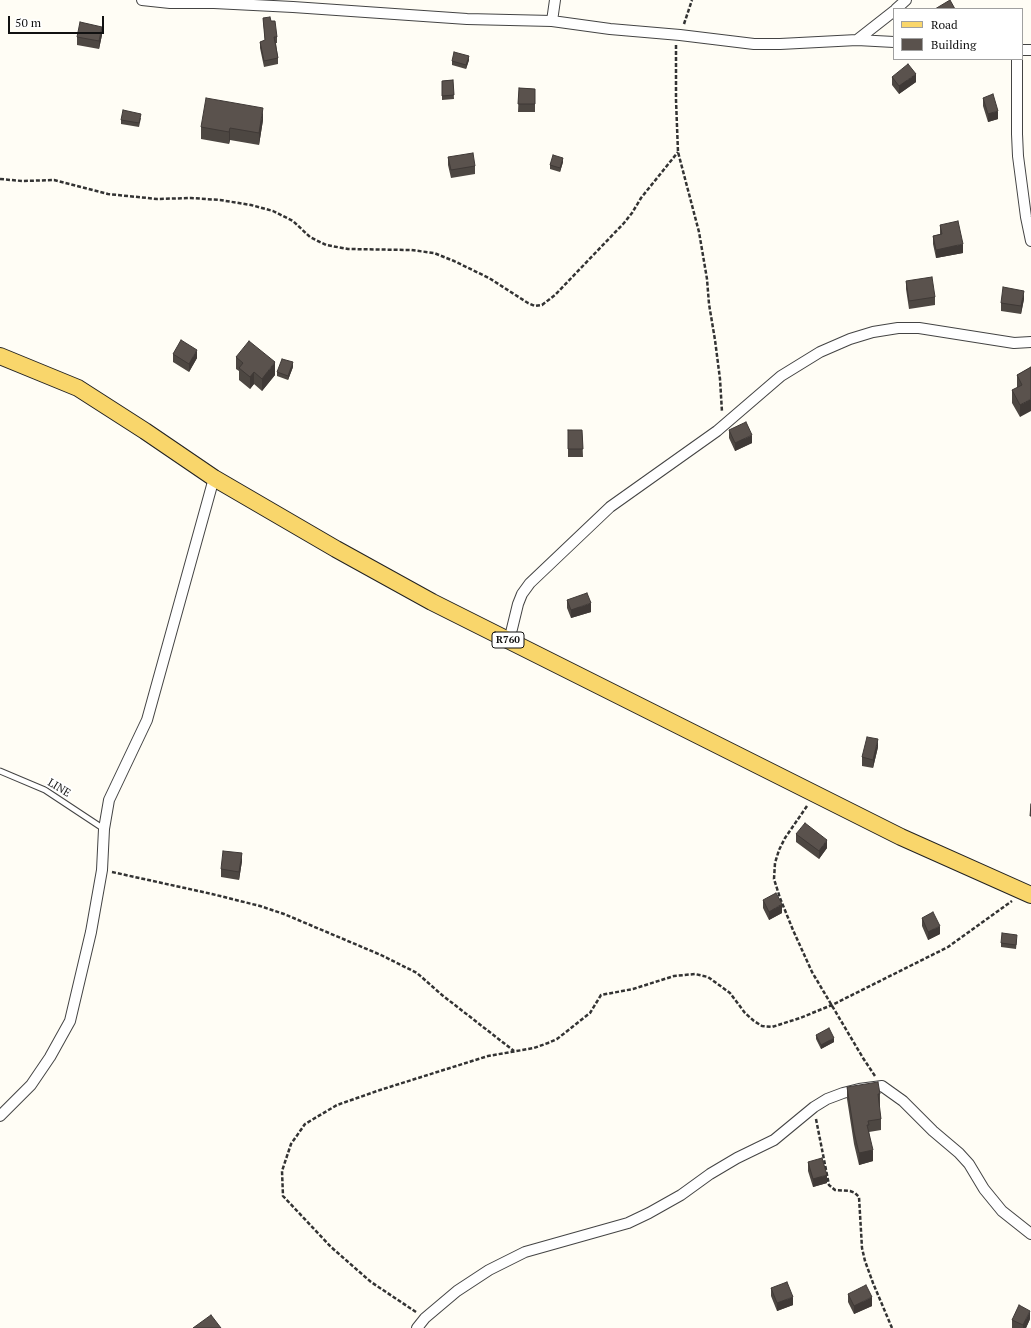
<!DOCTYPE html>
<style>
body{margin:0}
#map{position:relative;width:1031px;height:1328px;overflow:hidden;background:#fffdf5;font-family:"PT Serif",serif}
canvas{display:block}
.legend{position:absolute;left:893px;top:8px;width:130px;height:52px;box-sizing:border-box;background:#fff;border:1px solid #a0a0a0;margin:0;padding:5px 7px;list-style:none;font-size:12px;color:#111}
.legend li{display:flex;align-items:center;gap:8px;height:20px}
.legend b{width:20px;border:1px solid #a0a0a0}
.scale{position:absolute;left:8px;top:16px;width:96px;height:18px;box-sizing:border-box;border:2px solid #111;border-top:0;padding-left:5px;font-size:12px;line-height:14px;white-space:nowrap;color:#111;-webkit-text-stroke:3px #fff;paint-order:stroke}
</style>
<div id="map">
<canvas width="1031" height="1328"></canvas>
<ul class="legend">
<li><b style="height:5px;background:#f9d66b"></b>Road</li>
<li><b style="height:11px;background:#5a524d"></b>Building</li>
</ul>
<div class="scale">50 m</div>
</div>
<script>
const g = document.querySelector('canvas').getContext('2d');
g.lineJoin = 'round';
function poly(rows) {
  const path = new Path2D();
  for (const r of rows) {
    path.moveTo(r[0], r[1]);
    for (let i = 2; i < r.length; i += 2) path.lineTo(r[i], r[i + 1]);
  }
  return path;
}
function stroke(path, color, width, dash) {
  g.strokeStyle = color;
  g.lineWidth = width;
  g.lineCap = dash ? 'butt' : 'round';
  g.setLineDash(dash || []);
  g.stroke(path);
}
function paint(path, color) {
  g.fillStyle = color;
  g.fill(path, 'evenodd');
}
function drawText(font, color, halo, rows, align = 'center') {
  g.font = font + ' "PT Serif",serif';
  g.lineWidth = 4;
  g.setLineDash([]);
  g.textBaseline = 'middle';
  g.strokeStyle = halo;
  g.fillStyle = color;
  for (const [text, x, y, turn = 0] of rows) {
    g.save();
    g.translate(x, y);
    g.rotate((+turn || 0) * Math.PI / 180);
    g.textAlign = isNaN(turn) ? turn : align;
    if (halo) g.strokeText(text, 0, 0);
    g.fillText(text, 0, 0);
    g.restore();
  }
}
const lane = poly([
 [0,771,45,790,104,829]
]);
const street = poly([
 [142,0,170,3,214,3,293,7,467,19,552,21,610,29,680,35,754,44,780,44,857,40,894,11],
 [896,9,906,0],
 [552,21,555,0],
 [857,40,894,42],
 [1022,50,1031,50],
 [1017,59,1017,134,1018,156,1026,217,1031,241],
 [509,641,518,604,522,594,530,583,610,507,717,431,781,376,820,352,850,339,873,332,898,328,919,328,1014,343,1031,342],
 [0,1116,31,1085,50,1057,70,1021,91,932,102,870,104,829,109,800,147,720,214,478],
 [417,1328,425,1318,457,1291,489,1270,525,1252,628,1223,649,1213,681,1195,710,1174,737,1158,774,1140,814,1107,827,1099,843,1093,859,1089,882,1086,903,1101,933,1131,959,1153,969,1164,984,1189,1002,1211,1031,1234]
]);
const primary = poly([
 [0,356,78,388,145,431,214,478,336,549,432,602,901,837,1031,895]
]);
stroke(lane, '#444', 7);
stroke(street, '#444', 12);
stroke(primary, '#222', 18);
stroke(poly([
 [684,24,692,0],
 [676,45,676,100,678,152,699,232,707,279,709,304,715,340,720,379,722,412],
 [0,179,22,181,54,180,108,194,157,199,191,198,220,200,251,205,273,211,293,221,310,237,326,245,348,249,411,250,434,253,454,261,489,278,528,303,535,306,542,305,555,295,624,223,632,213,641,198,678,152],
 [807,806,785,838,779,850,775,863,774,879,780,898,793,930,812,972,863,1058,875,1076],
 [112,872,212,894,260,906,284,914,381,955,417,973,442,995,514,1051],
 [816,1119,829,1185,835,1190,850,1191,855,1193,859,1197,862,1248,865,1261,873,1283,892,1328],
 [416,1312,371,1282,331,1247,283,1196,282,1171,291,1144,305,1124,337,1105,380,1090,488,1056,534,1048,548,1043,557,1039,590,1013,601,995,633,989,674,976,695,974,708,977,730,993,745,1013,754,1021,762,1026,772,1027,800,1018,832,1005,948,947,1012,901]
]), '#333', 2.5, [4, 2]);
stroke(lane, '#fff', 5);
stroke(street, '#fff', 10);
stroke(primary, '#f9d66b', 16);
paint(poly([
 [263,18,271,21,277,37,277,43,276,43,278,58,278,64,264,67,260,48,260,42,265,41],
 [102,35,99,49,77,45,77,37],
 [469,60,466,69,452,65,452,61],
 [892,77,916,82,899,94,892,85],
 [453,80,454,99,442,100,442,81],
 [519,88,535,89,535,112,518,112],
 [983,98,998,119,988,122,983,106],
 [141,118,139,127,121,124,121,120],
 [263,120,259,145,230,140,229,144,201,139,201,127],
 [448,157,475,166,475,174,451,178,448,165],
 [563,162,560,172,550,169,550,165],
 [940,225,963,253,936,258,933,244,933,236,940,234],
 [906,281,935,297,935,305,909,309,906,289],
 [1024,299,1021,314,1001,311,1001,303],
 [173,354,197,358,189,372,173,362],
 [236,357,275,375,262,391,254,384,250,389,239,380,239,371,236,369],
 [293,367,288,380,277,376,277,372],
 [1031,367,1020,417,1012,403,1012,390,1017,388,1017,375],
 [568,430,582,430,583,457,568,457],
 [729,430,752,443,735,451,729,438],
 [567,600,591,612,571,618,567,608],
 [878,747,873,768,862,766,862,757],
 [796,834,827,848,819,859,796,842],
 [242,861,239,880,221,877,221,869],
 [763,900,782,913,769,920,763,908],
 [922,918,940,934,928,940,922,926],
 [1017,939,1016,949,1001,947,1001,943],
 [816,1035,834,1042,821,1049,816,1039],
 [847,1087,880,1094,880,1106,879,1106,881,1119,881,1130,869,1132,873,1161,859,1165,854,1144,847,1099],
 [808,1162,827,1183,813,1187,808,1171],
 [771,1288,793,1305,777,1311,771,1296],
 [848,1294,872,1306,854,1314,848,1302],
 [1030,1319,1026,1328,1012,1328,1012,1320]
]), '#4d4742');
paint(poly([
 [102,27,102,35,99,49,99,41],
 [469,56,469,60,466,69,466,65],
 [916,74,916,82,899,94,899,86],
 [263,108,263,120,259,145,259,133],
 [998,111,998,119,988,122,988,114],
 [230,128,230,140,229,144,229,132],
 [563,158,563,162,560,172,560,168],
 [963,244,963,253,936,258,936,250],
 [1024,291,1024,299,1021,314,1021,306],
 [197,350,197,358,189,372,189,364],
 [275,362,275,375,262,391,262,379],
 [293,362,293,367,288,380,288,376],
 [254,372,254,384,250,389,250,377],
 [1031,399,1031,411,1020,417,1020,405],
 [752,435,752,443,735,451,735,443],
 [591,603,591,612,571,618,571,610],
 [878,739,878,747,873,768,873,760],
 [827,840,827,848,819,859,819,851],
 [242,853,242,861,239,880,239,872],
 [782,904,782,913,769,920,769,912],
 [940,926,940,934,928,940,928,932],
 [834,1038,834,1042,821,1049,821,1045],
 [873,1150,873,1161,859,1165,859,1153],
 [827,1175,827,1183,813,1187,813,1179],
 [793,1297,793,1305,777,1311,777,1303],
 [872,1297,872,1306,854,1314,854,1306],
 [1030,1311,1030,1319,1026,1328,1023,1328,1023,1325]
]), '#3f3936');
const building = poly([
 [950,0,955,9,935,9,950,0],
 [270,17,271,21,275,21,277,37,274,37,278,58,264,61,260,42,265,40,263,18,270,17],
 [80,22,102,27,99,41,77,37,80,22],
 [454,52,469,56,466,65,452,61,454,52],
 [908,64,916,74,899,86,892,77,908,64],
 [453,80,454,95,442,96,442,81,453,80],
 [519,88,535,89,535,104,518,104,519,88],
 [993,94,998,111,988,114,983,98,993,94],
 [206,98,263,108,259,133,230,128,229,132,201,127,206,98],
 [123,110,141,114,139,123,121,120,123,110],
 [473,153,475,166,451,170,448,157,473,153],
 [553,155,563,158,560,168,550,165,553,155],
 [958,221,963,244,936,250,933,236,942,234,940,225,958,221],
 [932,277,935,297,909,301,906,281,932,277],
 [1003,287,1024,291,1021,306,1001,303,1003,287],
 [181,340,197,350,189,364,173,354,181,340],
 [249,341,275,362,262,379,254,372,250,377,239,368,243,363,236,357,249,341],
 [282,359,293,362,288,376,277,372,282,359],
 [1031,367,1031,399,1020,405,1012,390,1022,385,1017,375,1031,367],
 [746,422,752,435,735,443,729,430,746,422],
 [568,430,582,430,583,449,568,449,568,430],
 [587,593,591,603,571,610,567,600,587,593],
 [867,737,878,739,873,760,862,757,867,737],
 [1031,804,1031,816,1030,816,1031,804],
 [805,823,827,840,819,851,796,834,805,823],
 [223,851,242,853,239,872,221,869,223,851],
 [776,893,782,904,769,912,763,900,776,893],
 [933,912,940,926,928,932,922,918,933,912],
 [1002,933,1017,935,1016,945,1001,943,1002,933],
 [829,1028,834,1038,821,1045,816,1035,829,1028],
 [878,1082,880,1094,878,1094,881,1119,868,1121,869,1125,867,1125,873,1150,859,1153,854,1132,847,1087,878,1082],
 [822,1158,827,1175,813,1179,808,1162,822,1158],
 [787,1282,793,1297,777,1303,771,1288,787,1282],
 [866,1285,872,1297,854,1306,848,1294,866,1285],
 [1019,1305,1030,1311,1023,1325,1012,1320,1019,1305],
 [211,1315,221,1328,193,1328,211,1315]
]);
paint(building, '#5a524d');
stroke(building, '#3f3936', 1);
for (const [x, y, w] of [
 [508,640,32]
]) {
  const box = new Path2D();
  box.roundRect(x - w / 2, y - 8, w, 16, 3);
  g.fillStyle = '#fff';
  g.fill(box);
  stroke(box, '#111', 1);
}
drawText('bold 10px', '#111', null, [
 ["R760",508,640]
]);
drawText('11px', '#111', '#fff', [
 ["LINE",59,788,31]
]);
</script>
